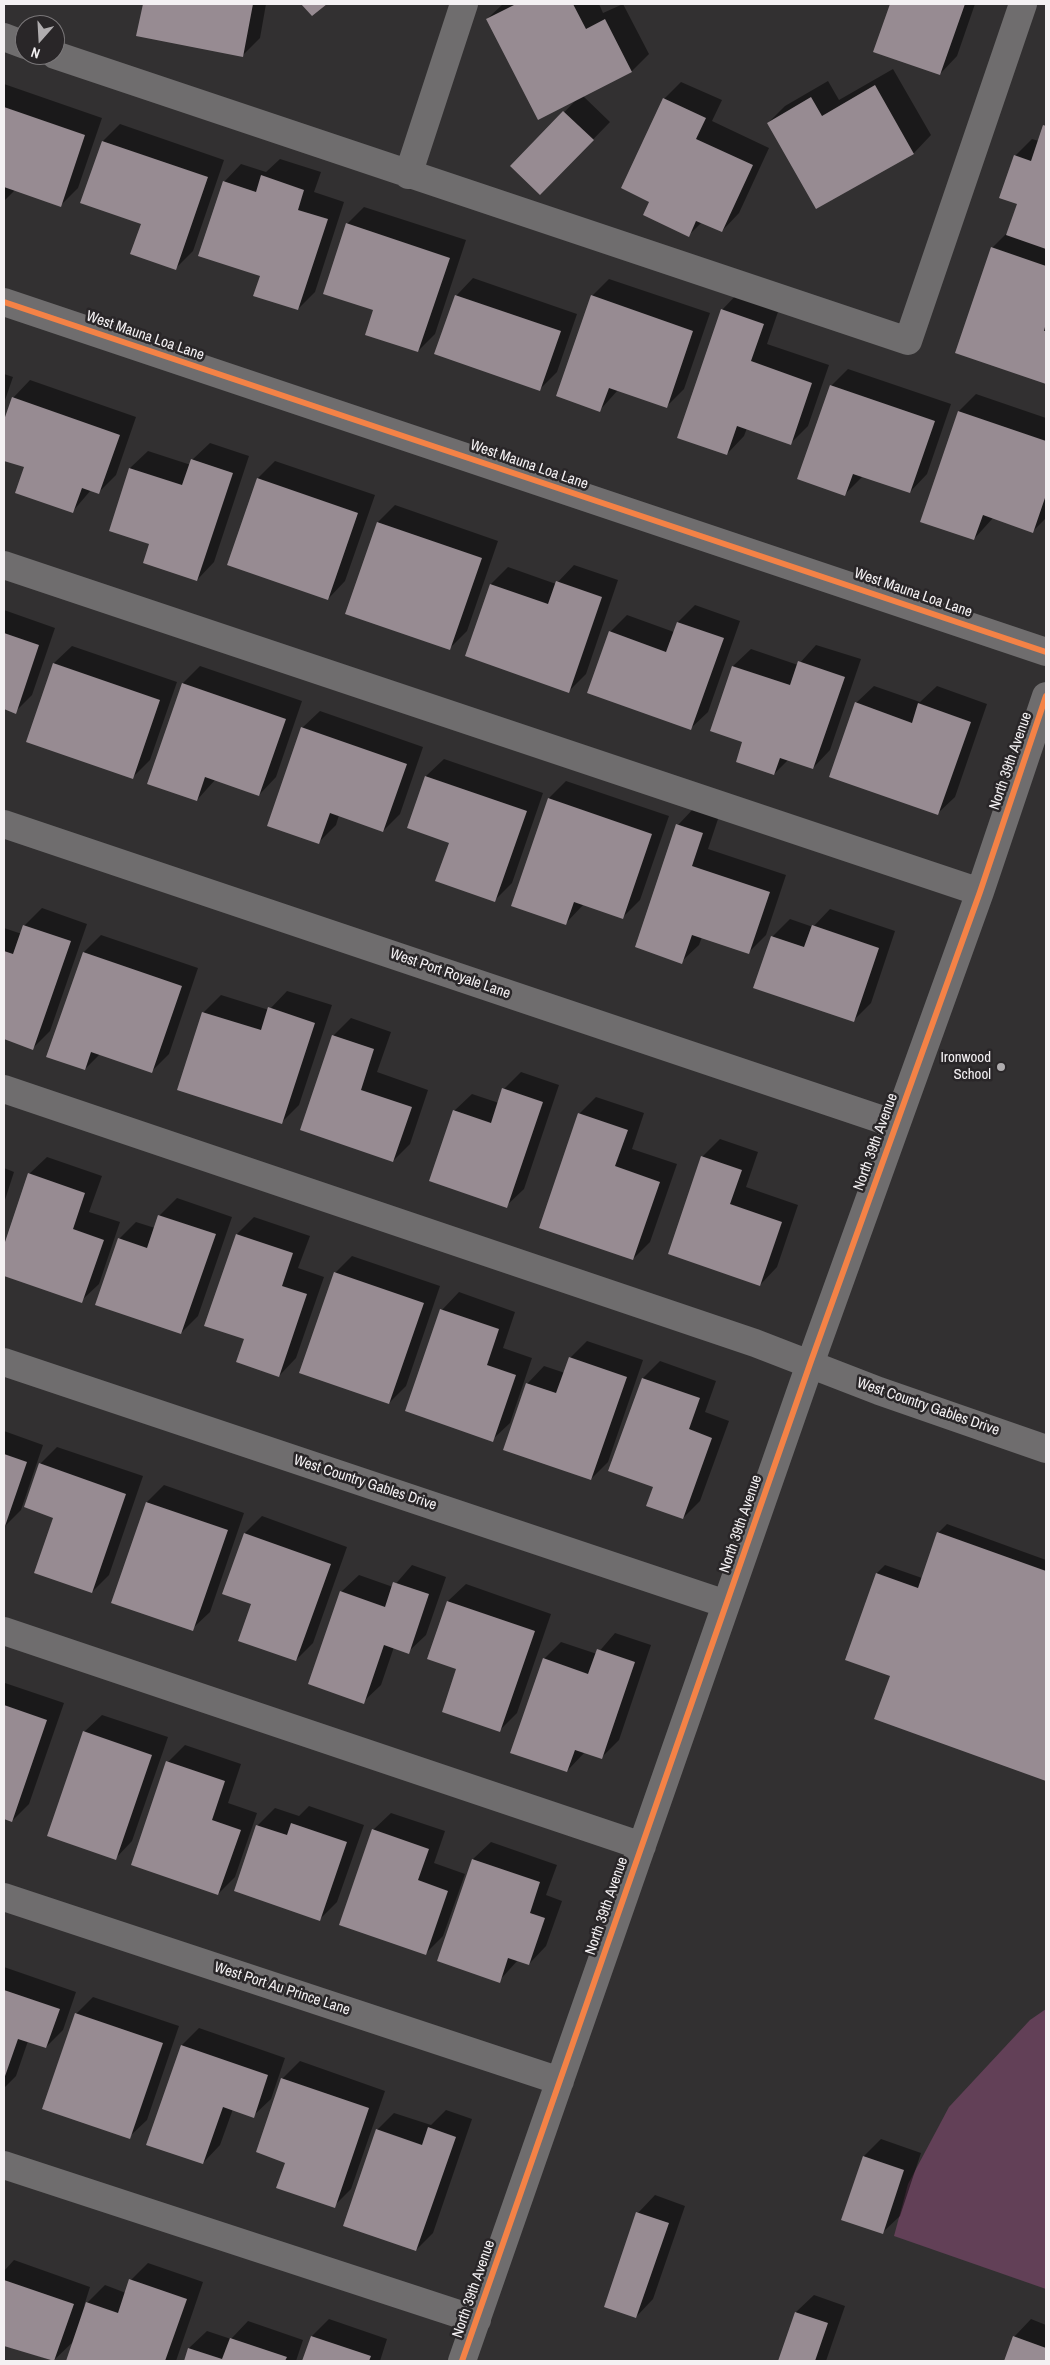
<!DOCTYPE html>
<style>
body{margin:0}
#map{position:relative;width:1050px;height:2365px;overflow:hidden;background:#323031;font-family:"Archivo Narrow",sans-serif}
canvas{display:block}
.frame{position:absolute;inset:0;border:5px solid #f4f1f3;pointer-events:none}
.north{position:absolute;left:15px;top:15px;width:50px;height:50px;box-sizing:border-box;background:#292628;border:1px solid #7a7779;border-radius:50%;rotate:199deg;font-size:14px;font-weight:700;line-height:20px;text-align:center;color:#f4f1f3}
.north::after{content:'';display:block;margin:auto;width:18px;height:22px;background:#b0adaf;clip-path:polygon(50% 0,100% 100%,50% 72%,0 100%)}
</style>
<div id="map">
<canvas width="1050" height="2365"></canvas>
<div class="frame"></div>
<div class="north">N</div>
</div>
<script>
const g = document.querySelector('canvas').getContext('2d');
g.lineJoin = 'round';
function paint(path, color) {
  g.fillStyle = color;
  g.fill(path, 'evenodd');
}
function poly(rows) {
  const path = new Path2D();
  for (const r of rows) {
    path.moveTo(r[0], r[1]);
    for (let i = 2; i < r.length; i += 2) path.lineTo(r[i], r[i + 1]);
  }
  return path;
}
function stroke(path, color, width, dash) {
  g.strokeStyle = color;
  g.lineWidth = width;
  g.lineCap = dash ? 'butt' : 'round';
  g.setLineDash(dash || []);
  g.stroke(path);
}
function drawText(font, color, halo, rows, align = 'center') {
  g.font = font + ' "Archivo Narrow",sans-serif';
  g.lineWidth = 5;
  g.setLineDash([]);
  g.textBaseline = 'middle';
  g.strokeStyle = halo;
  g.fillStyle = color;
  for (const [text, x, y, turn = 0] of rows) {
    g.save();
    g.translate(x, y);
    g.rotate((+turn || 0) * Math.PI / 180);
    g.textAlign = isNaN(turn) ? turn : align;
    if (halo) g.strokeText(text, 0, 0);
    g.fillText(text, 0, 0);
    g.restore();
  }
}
paint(poly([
 [1046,2009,1046,2289,894,2236,908,2184,949,2107,1030,2020]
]), '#624057');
paint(poly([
 [144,4,266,4,260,38,242,56,138,35],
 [503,4,599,4,603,13,623,4,649,54,632,71,583,96,610,122,540,194,512,166,576,100,487,19],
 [891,4,975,4,957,56,940,74,875,51],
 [893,69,931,135,914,153,817,208,768,123,785,106,828,81,839,100],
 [681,82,722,100,712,121,769,148,739,213,722,231,702,222,689,235,651,201,664,99],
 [4,84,102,118,78,188,60,206,15,190,4,201],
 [120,124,224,160,193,251,175,269,142,223,103,141],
 [1046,124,1046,383,956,352,992,248,1008,232,1019,203,1015,156,1032,139,1039,141],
 [280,159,321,172,314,192,344,202,315,292,298,309,261,275,224,182,241,164,266,172],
 [364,207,466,240,435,334,418,351,374,309,347,224],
 [473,278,577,314,557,372,540,389,456,296],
 [609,279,710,313,684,389,666,407,618,390,600,410,592,296],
 [739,292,780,306,767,344,829,365,808,426,791,443,747,428,744,436,727,454,722,310],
 [848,369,951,404,927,474,910,492,863,476,845,494,831,386],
 [4,374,13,377,4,403],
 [30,380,136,417,116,475,98,493,91,490,73,511,25,467,4,459,4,424,13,398],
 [976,394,1046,418,1046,518,1033,531,993,518,974,539,921,521,959,411],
 [210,443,249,456,214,562,197,580,150,544,110,530,130,468,148,451,191,465,192,460],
 [275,461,375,495,345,581,328,599,258,478],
 [395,505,498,541,467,631,450,648,378,522],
 [574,565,618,580,586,674,569,691,467,655,491,584,508,567,556,584],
 [695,605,740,621,708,712,690,729,610,632,627,615,674,632,678,622],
 [4,610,55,628,32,695,15,712,4,708],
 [816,645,861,659,830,750,813,768,789,759,774,774,744,741,711,730,733,666,751,649,798,665],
 [72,646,177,682,150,760,133,777,28,741,54,663],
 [200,666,302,701,276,777,259,795,215,780,197,800,183,683],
 [874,686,920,702,937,686,987,704,955,797,937,814,856,703],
 [320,711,423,747,400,814,383,831,339,815,336,825,318,843,302,728],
 [444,759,543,793,512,883,495,900,450,842,409,827,426,776],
 [566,781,669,816,640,900,622,918,584,904,566,923,549,798],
 [695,807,719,816,708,849,786,875,766,935,749,952,702,937,699,945,681,962,678,825],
 [42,908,87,924,50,1031,33,1048,4,1038,4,928,22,934,24,926],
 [830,909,895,931,871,1003,853,1021,755,988,773,936,790,919,813,927],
 [101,935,198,968,169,1054,151,1072,100,1054,85,1069,48,1056,84,952],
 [287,991,332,1005,299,1105,282,1122,179,1089,204,1012,221,995,269,1010],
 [351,1018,391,1032,377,1072,428,1090,410,1144,393,1161,301,1129,334,1035],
 [521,1072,559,1085,524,1189,506,1206,454,1111,472,1094,499,1103,504,1089],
 [596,1097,644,1113,632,1149,677,1164,650,1242,633,1259,579,1114],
 [720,1139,758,1152,746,1187,798,1205,777,1267,760,1285,669,1253,703,1156],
 [47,1157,102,1176,89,1212,120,1222,99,1284,81,1301,4,1275,4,1249,29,1174],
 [4,1168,14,1172,4,1203],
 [177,1198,232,1217,198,1316,181,1333,119,1239,136,1222,155,1228,160,1215],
 [254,1217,310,1236,298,1268,324,1277,296,1358,279,1376,237,1234],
 [352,1256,440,1286,406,1386,389,1403,335,1273],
 [459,1292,515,1312,503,1348,532,1358,510,1423,492,1440,442,1310],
 [587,1341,643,1360,608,1462,591,1479,527,1384,544,1366,565,1373,570,1358],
 [660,1361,716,1381,705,1412,729,1421,700,1501,683,1518,655,1486,643,1378],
 [4,1431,43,1445,21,1510,4,1527],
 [57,1447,143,1476,109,1575,92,1592,40,1464],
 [164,1485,244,1513,210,1612,192,1629,112,1602,147,1502],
 [262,1516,347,1547,313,1643,296,1660,253,1604,224,1593,245,1533],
 [947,1524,1046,1560,1046,1780,876,1718,891,1675,877,1573,885,1565,922,1578,938,1533],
 [412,1565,446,1577,426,1635,408,1652,394,1647,381,1685,363,1702,341,1592,359,1575,393,1587],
 [466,1584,551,1614,517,1713,500,1730,458,1668,429,1658,448,1601],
 [615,1633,651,1645,619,1740,601,1758,585,1752,567,1771,544,1659,561,1642,597,1654],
 [5,1683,64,1703,29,1804,12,1821,4,1818],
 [102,1715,168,1737,132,1841,115,1859,84,1732],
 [185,1745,241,1764,228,1803,257,1813,235,1877,218,1894,168,1762],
 [309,1806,364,1825,337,1902,320,1919,235,1890,258,1825,275,1808,299,1816],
 [391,1813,445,1831,434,1863,465,1874,443,1936,426,1953,373,1830],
 [491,1842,557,1865,546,1895,562,1901,546,1946,529,1964,518,1960,499,1981,473,1859],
 [4,1967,76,1992,63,2030,46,2047,28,2041,16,2076,4,2088],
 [93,1997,179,2026,147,2120,129,2137,76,2014],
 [199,2028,285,2058,271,2099,253,2116,233,2109,220,2145,203,2163,182,2045],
 [300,2061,385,2091,351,2189,334,2206,287,2162,282,2079],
 [446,2110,472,2119,433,2233,416,2250,377,2130,394,2113,431,2125],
 [881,2139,921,2153,900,2216,882,2233,842,2219,864,2156],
 [655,2195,685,2206,653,2299,636,2317,638,2213],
 [14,2260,90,2287,84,2306,105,2285,126,2293,131,2280,148,2263,203,2282,176,2361,67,2361,74,2341,53,2361,4,2344,4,2271],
 [814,2295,845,2306,826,2361,780,2361,796,2312],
 [329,2319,387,2339,380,2361,303,2361,312,2336],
 [1031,2319,1046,2325,1046,2361,1005,2361,1014,2337],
 [248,2321,303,2340,296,2361,185,2361,189,2348,207,2331,231,2339]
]), '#0007');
paint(poly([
 [143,4,253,4,243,57,136,36],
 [301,4,327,4,312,16],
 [516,4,573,4,586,29,605,19,632,72,538,120,486,19],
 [890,4,965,4,940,75,873,52],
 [875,85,914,154,816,209,767,123,811,97,822,116],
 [663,98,706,118,696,139,753,165,722,232,696,221,689,237,643,215,649,202,621,188],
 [4,107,85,135,61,207,4,187],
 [563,111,594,140,540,195,510,166],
 [1043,125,1046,126,1046,249,1006,235,1017,204,999,198,1014,155,1031,161],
 [102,141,208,177,176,270,130,254,141,224,80,203],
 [261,175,304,190,298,210,328,219,298,310,253,296,260,276,198,256,223,181,256,192],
 [346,223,450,258,418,352,365,335,373,310,323,294],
 [991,247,1046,266,1046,323,1044,331,1046,331,1046,384,955,353],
 [455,295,561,331,540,391,434,354],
 [591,295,693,331,667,408,609,388,600,412,556,396],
 [721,309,764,324,751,361,812,383,791,445,737,426,727,455,677,438],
 [830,385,935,421,910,493,853,474,845,496,797,479],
 [12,397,120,435,99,494,82,488,73,513,15,493,24,467,4,461,4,420],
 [958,411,1046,441,1046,495,1033,533,983,515,974,540,920,522],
 [191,459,233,473,197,581,143,563,149,544,109,531,129,468,182,485],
 [257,478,358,513,328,600,227,565],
 [377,522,482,558,450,650,345,614],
 [556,581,602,597,569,693,465,656,490,584,548,604],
 [677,622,724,638,691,730,587,693,609,631,666,652],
 [4,633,39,645,16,714,4,709],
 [798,661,845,677,813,769,780,758,774,775,736,762,742,742,710,731,732,666,790,685],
 [53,663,160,700,133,779,26,742],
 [182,683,286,719,259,796,205,777,197,801,147,784],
 [855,702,912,723,918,703,971,722,938,815,829,777],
 [301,727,407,764,383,832,330,813,319,844,267,826],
 [425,776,527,811,495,902,435,881,449,843,407,828],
 [548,798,652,834,623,919,574,902,566,925,511,906],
 [676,824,703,833,692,866,770,892,749,954,692,935,682,964,635,947],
 [23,925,71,941,33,1050,4,1039,4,951,13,954],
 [812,925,879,948,854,1022,753,988,771,936,804,947],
 [83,952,182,986,152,1073,91,1052,85,1070,46,1057],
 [268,1007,315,1023,282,1124,177,1090,202,1012,261,1030],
 [332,1035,374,1049,361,1090,412,1107,393,1162,300,1130],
 [502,1088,543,1102,507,1208,429,1181,453,1110,491,1123],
 [578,1113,628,1130,615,1166,660,1182,633,1260,539,1228],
 [701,1156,742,1170,730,1204,782,1222,760,1286,668,1254],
 [28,1173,85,1193,73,1229,104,1240,82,1303,4,1276,4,1245],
 [158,1215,216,1234,181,1334,95,1305,118,1238,147,1248],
 [236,1234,293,1253,282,1286,307,1294,279,1377,236,1362,244,1339,204,1326],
 [334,1272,424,1303,389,1404,299,1373],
 [440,1309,499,1329,487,1365,516,1375,493,1442,405,1411],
 [569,1357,627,1377,591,1480,503,1450,526,1383,556,1393],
 [642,1378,700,1398,689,1429,712,1438,683,1519,646,1506,653,1487,608,1471],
 [4,1454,27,1462,4,1529],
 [39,1463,126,1494,92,1593,34,1573,53,1518,24,1507],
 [146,1502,228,1530,193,1631,111,1603],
 [937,1532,1046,1571,1046,1781,874,1719,890,1676,845,1660,876,1573,918,1588],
 [244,1533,331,1564,296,1661,238,1641,251,1604,222,1594],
 [393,1582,429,1594,409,1654,384,1645,364,1704,308,1684,340,1591,385,1607],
 [447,1601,535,1631,500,1732,442,1712,456,1669,427,1659],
 [597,1649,635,1662,602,1759,575,1750,567,1772,510,1753,543,1658,588,1674],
 [4,1705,47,1720,12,1822,4,1819],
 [83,1731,152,1755,116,1860,47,1836],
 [166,1761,225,1781,212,1820,241,1830,218,1895,131,1865],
 [291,1823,347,1842,320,1921,234,1891,256,1825,287,1835],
 [372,1829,429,1849,418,1880,448,1891,426,1955,339,1925],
 [472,1859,540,1882,530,1913,545,1918,529,1965,508,1958,500,1983,437,1961],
 [4,1990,60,2009,46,2048,18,2039,4,2079],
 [75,2013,163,2043,130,2139,42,2109],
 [181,2045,268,2075,254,2118,223,2107,203,2164,146,2145],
 [281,2078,369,2108,335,2208,276,2188,285,2163,256,2152],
 [428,2127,456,2137,416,2251,343,2226,376,2129,422,2145],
 [863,2156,904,2170,883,2234,841,2220],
 [636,2212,669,2223,636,2318,604,2307],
 [129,2279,187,2299,165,2361,66,2361,86,2302,118,2313],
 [4,2280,74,2304,54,2361,4,2346],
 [795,2312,828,2323,815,2361,778,2361],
 [311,2336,371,2356,369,2361,302,2361],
 [1013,2336,1046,2348,1046,2361,1004,2361],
 [230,2338,287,2357,285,2361,184,2361,188,2348,222,2359]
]), '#978b92');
stroke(poly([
 [4,37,25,45],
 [55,55,908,341,1023,4],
 [408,175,464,4],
 [4,302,1046,652],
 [4,565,980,892],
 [4,824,895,1124],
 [4,1089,755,1343,879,1391,1046,1449],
 [4,1362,726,1604],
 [4,1631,642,1846],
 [4,1897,560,2081],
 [4,2165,477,2320],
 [462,2361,810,1364,980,892,1046,696]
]), '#6f6d6e', 28);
stroke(poly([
 [4,302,1046,652],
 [462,2361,810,1364,980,892,1046,696]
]), '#f48246', 6);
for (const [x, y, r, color] of [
 [1001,1067,5,"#b0adaf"]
]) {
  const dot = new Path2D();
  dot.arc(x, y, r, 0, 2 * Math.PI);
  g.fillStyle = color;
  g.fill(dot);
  stroke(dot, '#292628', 2);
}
drawText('15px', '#f4f1f3', '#292628', [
 ["West Mauna Loa Lane",145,336,19],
 ["West Mauna Loa Lane",529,465,19],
 ["West Mauna Loa Lane",913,593,19],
 ["North 39th Avenue",1011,761,-71],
 ["West Port Royale Lane",450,974,19],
 ["North 39th Avenue",876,1142,-70],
 ["West Country Gables Drive",928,1407,19],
 ["West Country Gables Drive",365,1483,18],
 ["North 39th Avenue",741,1524,-71],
 ["North 39th Avenue",607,1906,-71],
 ["West Port Au Prince Lane",282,1989,18],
 ["North 39th Avenue",474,2289,-71]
]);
drawText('15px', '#f4f1f3', '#292628', [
 ["Ironwood",991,1058],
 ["School",991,1075]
], 'right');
</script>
